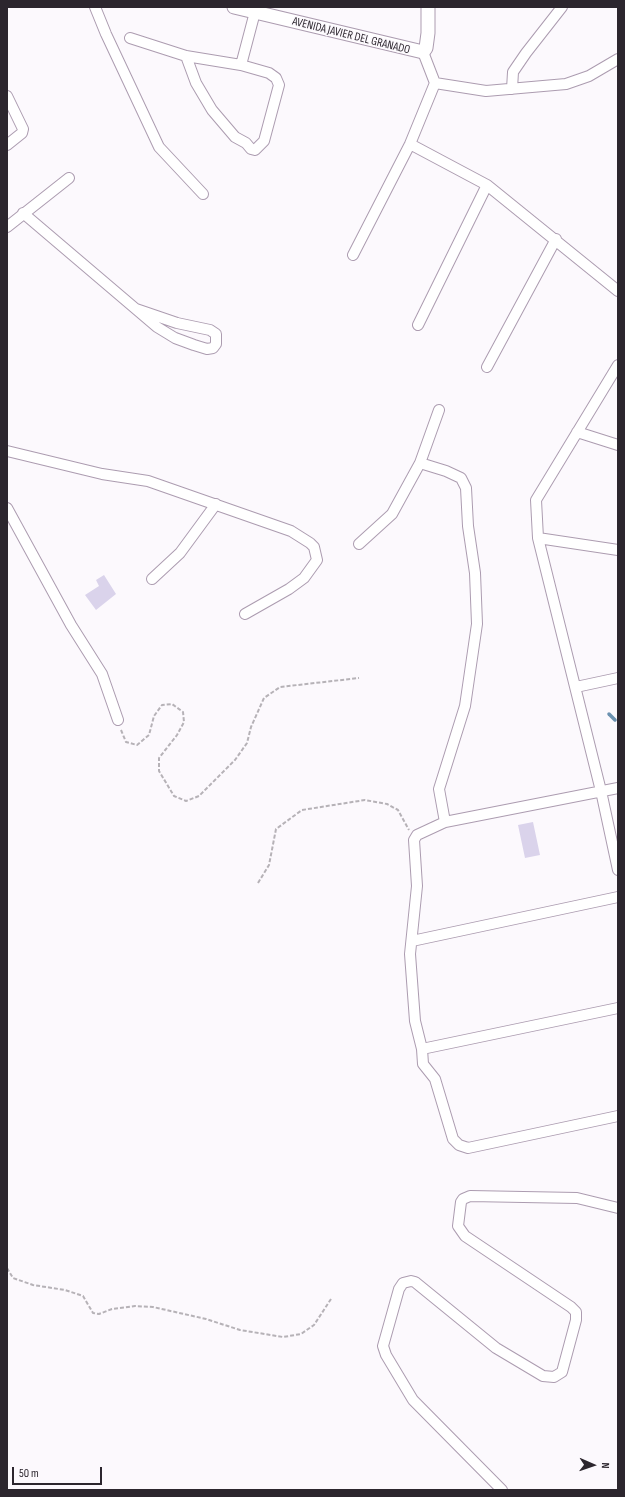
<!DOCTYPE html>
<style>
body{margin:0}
#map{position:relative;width:625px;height:1497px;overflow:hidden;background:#fcf9fd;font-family:"Sofia Sans Condensed",sans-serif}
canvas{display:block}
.frame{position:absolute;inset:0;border:8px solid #2c262e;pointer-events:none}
.north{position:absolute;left:573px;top:1445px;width:40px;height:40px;-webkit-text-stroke:3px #fcf9fd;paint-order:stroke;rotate:92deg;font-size:11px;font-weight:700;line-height:16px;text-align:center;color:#2c262e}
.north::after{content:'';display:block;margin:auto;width:14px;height:18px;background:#2c262e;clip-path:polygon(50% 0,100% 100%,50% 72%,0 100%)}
.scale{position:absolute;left:12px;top:1467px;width:90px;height:18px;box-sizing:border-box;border:2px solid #2c262e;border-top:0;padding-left:5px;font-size:12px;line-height:14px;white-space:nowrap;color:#2c262e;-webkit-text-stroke:3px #fcf9fd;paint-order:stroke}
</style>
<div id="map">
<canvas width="625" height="1497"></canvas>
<div class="frame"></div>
<div class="north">N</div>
<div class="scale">50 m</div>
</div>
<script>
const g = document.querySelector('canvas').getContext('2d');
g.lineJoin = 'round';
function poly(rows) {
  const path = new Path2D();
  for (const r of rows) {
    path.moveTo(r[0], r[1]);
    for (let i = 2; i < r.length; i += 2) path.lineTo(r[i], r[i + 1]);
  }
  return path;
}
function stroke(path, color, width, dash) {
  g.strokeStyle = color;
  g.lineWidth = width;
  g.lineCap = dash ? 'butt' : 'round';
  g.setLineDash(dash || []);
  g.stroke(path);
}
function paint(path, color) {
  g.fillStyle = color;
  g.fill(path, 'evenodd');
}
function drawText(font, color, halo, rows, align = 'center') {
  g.font = font + ' "Sofia Sans Condensed",sans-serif';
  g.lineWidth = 3;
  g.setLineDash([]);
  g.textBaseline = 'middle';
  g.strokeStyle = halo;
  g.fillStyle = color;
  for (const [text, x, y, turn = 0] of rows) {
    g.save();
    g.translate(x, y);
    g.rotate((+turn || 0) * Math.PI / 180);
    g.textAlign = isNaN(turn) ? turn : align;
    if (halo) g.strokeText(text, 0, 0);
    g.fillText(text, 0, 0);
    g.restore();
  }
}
stroke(poly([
 [609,714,615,720]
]), '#6c92b0', 3.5);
paint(poly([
 [104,575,116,594,96,610,85,595,99,586,96,580],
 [533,822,540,855,525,858,518,825]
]), '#dad3eb');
const minor = poly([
 [95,7,106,34,159,147,203,194],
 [130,38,186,56,241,65,269,73,276,78,279,85,264,141,255,150,251,149,246,143,235,137,212,110,196,83,186,56],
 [423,52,435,83,486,91,566,84,589,76,618,59],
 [241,65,255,12],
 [512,89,513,72,526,53,562,7],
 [7,96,23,129,22,133,7,145],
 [410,144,487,185,618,291],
 [23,213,157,327,175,338,194,345,207,349,213,348,216,344,216,334,210,330,177,323,136,309],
 [7,227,69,178],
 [353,255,410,144,435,83],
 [418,325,487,185],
 [618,365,536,500,538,538,601,791,618,870],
 [487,367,556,239],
 [577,432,618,445],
 [7,451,102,474,148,481,291,531,310,543,314,547,317,560,304,578,289,589,245,614],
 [420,463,446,471,461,478,466,488,468,526,475,573,477,624,465,706,439,789,445,822],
 [7,508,71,625,102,674,118,720],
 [538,538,618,550],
 [359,544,392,514,420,463,439,410],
 [152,579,180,553,216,504],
 [576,687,618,678],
 [412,941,618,897],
 [618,1008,422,1049,423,1064,435,1079,453,1139,459,1145,468,1148,618,1116],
 [422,1049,415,1021,410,954,417,886,414,840,417,835,445,822,618,788],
 [502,1490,413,1400,386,1355,383,1346,399,1289,403,1283,411,1281,415,1282,496,1348,543,1376,554,1377,562,1372,576,1320,576,1312,571,1307,465,1236,458,1226,461,1202,463,1199,470,1196,577,1198,618,1208]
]);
const tertiary = poly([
 [234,7,423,52,426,48,428,33,428,7]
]);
stroke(minor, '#ac9cb0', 12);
stroke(tertiary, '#ac9cb0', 15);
stroke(poly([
 [121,730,126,742,137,745,149,735,154,716,162,705,172,704,183,712,184,722,177,735,159,758,159,771,174,796,186,801,199,796,235,760,247,743,251,727,264,698,280,687,359,678],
 [258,883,269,865,276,829,302,810,365,800,387,804,398,810,409,830],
 [7,1268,13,1278,33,1285,65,1290,83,1296,93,1313,99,1314,112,1309,135,1306,153,1307,206,1319,240,1330,283,1337,301,1334,314,1325,331,1299]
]), '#b6b2b7', 2, [4, 2]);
stroke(minor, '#fff', 10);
stroke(tertiary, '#fff', 13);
drawText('12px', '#2c262e', '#fcf9fd', [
 ["AVENIDA JAVIER DEL GRANADO",351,36,14]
]);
</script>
